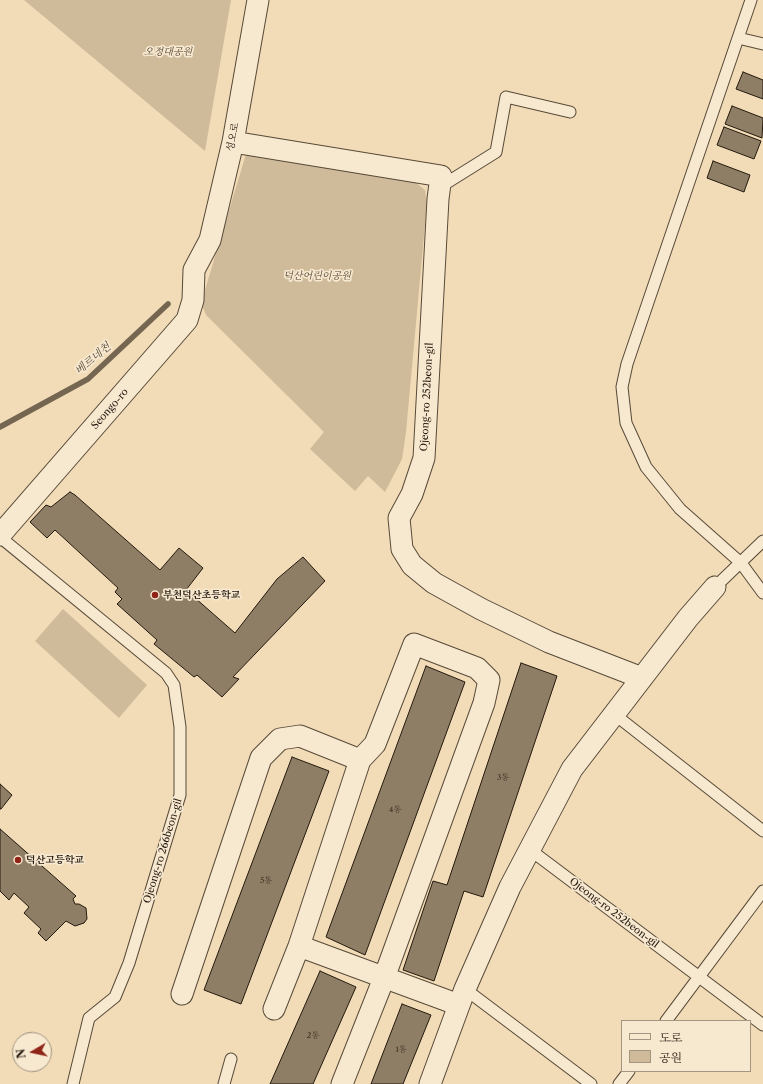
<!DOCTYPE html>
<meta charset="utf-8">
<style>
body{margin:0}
#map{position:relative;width:763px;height:1084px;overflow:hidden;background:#f2dbb7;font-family:"Libre Caslon Text","Noto Serif KR",serif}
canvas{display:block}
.legend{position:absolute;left:621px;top:1020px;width:130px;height:52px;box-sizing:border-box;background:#f7e8d0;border:1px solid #a29582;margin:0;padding:5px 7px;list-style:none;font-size:12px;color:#23190e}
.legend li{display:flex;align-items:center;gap:8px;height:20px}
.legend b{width:20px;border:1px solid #a29582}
.north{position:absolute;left:12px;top:1032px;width:40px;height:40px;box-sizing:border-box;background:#f7e8d0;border:1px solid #a29582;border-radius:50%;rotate:261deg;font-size:11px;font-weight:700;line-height:16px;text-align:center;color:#23190e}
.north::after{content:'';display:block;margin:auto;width:14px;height:18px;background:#8f2418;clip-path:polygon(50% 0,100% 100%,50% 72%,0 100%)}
</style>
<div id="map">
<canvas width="763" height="1084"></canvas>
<ul class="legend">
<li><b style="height:5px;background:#f7e8d0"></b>도로</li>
<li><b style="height:11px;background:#cfba9a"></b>공원</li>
</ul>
<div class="north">N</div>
</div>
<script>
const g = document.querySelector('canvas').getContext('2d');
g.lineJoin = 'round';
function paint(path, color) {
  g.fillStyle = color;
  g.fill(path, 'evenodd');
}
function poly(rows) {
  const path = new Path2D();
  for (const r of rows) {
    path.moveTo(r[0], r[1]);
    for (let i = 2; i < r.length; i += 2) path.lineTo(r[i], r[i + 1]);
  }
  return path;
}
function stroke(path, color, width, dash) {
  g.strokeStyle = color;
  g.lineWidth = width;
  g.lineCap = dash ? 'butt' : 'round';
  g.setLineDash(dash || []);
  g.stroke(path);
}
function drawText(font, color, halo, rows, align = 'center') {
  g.font = font + ' "Libre Caslon Text","Noto Serif KR",serif';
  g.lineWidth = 3.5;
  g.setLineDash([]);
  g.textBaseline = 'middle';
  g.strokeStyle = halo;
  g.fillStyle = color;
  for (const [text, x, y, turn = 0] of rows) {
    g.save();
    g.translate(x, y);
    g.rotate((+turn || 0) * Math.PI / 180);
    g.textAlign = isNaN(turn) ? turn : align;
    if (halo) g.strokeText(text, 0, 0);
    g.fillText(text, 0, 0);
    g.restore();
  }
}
paint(poly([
 [24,0,231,0,205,151],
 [247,151,415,182,425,190,427,203,406,432,402,459,385,492,368,476,355,491,310,449,324,432,206,315,201,303],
 [63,609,147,685,119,718,35,641]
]), '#cfba9a');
stroke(poly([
 [0,427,88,379,168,304]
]), '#756651', 5.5);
const building = poly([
 [743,72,763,80,763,99,736,89,743,72],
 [732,106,763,118,762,138,725,124,732,106],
 [724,127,761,141,754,159,717,145,724,127],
 [713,161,750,175,744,192,707,178,713,161],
 [70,492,75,495,160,570,179,548,203,568,186,590,235,633,277,579,303,557,325,581,233,677,239,679,222,697,197,675,194,677,154,644,157,640,117,604,122,599,115,592,118,588,55,530,47,538,30,522,46,505,51,507,70,492],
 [521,663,557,676,483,897,464,891,434,981,403,970,433,881,447,885,521,663],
 [426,666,465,682,365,955,326,937,426,666],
 [292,757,329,771,241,1004,204,990,292,757],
 [0,784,12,795,1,809,0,809,0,784],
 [0,829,76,896,73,899,75,904,79,904,86,908,87,919,84,923,75,926,66,921,46,941,38,933,41,929,24,913,29,907,14,893,9,900,0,891,0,829],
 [320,971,356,987,313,1084,270,1084,320,971],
 [402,1004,431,1015,403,1084,371,1084,402,1004]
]);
paint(building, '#8f7e66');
stroke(building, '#23190e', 1);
const lane = poly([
 [751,0,627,364,622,387,626,423,646,467,680,509,741,563,763,593],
 [738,38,763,44],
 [440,187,496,152,506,97,570,112],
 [0,537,166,673,174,685,180,727,180,795,129,963,115,997,89,1018,73,1084],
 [715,587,763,541],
 [614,714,763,831],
 [529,849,763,1025],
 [465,989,591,1084],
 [666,1021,763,891],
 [224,1084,231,1059],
 [619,1084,629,1071]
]);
const street = poly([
 [233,142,441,176,438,199,424,458,412,494,399,518,402,549,412,565,434,583,481,609,549,642,642,678],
 [0,535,187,320,193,300,194,270,210,240,233,142,258,0],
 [299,946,360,760,375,744,414,644,477,668,489,680,484,703,384,978,342,1084],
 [182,994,261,758,280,739,300,736,360,760],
 [274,1009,299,946,459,1005],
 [430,1084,465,989,510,887,572,769,688,618,715,587]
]);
stroke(lane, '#574a38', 13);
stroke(street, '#574a38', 23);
stroke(lane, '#f7e8d0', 11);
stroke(street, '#f7e8d0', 21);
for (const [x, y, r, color] of [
 [155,595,4,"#8f2418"],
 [18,860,4,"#8f2418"]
]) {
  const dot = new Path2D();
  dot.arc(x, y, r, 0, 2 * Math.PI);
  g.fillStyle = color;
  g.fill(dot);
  stroke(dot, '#f7e8d0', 1.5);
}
drawText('8px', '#3e3224', null, [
 ["3동",503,778],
 ["4동",395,810],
 ["5동",266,881],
 ["2동",313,1036],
 ["1동",401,1050]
]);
drawText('italic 10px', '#574938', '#f7e8d0', [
 ["오정대공원",168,52],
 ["덕산어린이공원",317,276]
]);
drawText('10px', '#23190e', '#f7e8d0', [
 ["성오로",233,137,-79],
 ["Ojeong-ro 252beon-gil",427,397,-87],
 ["Seongo-ro",110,409,-49],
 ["Ojeong-ro 266beon-gil",163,851,-73],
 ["Ojeong-ro 252beon-gil",614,913,37]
]);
drawText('bold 10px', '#23190e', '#f7e8d0', [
 ["부천덕산초등학교",163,595],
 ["덕산고등학교",26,860]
], 'left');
drawText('italic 11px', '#5a4c3b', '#f7e8d0', [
 ["베르네천",93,359,-40]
]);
</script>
